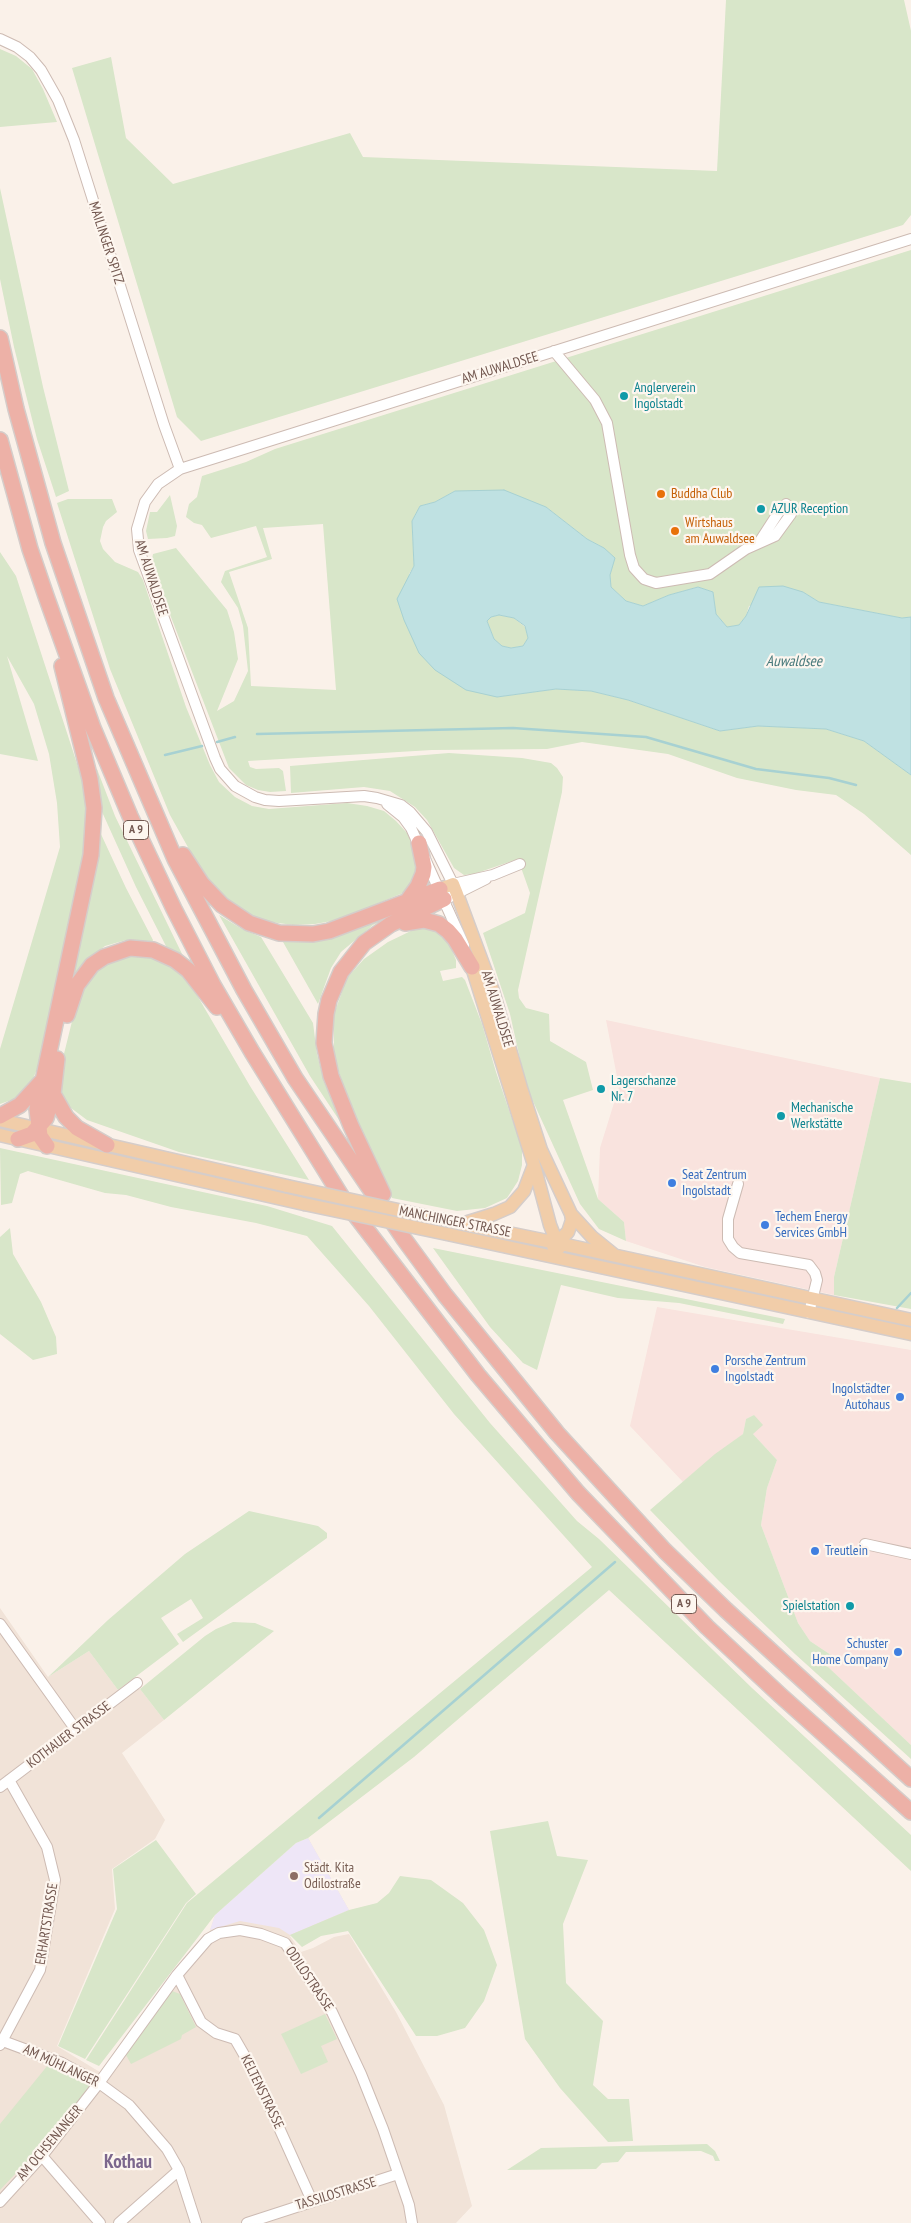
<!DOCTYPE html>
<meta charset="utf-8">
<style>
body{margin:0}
canvas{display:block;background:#faf1e9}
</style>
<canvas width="911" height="2223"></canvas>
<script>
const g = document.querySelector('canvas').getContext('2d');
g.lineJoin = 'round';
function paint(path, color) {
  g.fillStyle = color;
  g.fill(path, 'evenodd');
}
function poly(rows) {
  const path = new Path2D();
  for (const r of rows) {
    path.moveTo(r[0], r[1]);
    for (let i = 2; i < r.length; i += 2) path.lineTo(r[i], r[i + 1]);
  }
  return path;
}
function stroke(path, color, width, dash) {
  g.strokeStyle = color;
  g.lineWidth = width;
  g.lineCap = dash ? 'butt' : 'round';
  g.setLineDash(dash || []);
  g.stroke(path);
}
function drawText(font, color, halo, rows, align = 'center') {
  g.font = font + ' "PT Sans Narrow",sans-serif';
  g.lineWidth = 4.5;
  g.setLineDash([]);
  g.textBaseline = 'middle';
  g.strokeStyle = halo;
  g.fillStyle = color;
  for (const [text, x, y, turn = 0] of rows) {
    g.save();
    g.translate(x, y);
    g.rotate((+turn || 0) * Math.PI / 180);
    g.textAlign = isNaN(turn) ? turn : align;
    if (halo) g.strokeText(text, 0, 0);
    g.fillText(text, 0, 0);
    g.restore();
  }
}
paint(poly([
 [0,1608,48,1677,89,1651,118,1690,140,1689,164,1720,122,1753,165,1820,155,1839,112,1869,115,1909,57,2046,108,2077,206,1943,215,1915,308,1838,349,1910,290,1936,301,1952,313,1948,334,1937,349,1934,396,2012,444,2105,472,2206,456,2223,0,2223]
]), '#f1e3d8');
paint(poly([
 [606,1020,880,1078,834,1277,834,1295,705,1267,626,1241,624,1222,598,1199,600,1148,619,1087],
 [657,1307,911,1350,911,1745,827,1666,831,1655,810,1641,798,1623,761,1525,767,1488,777,1460,753,1434,754,1415,746,1419,743,1434,683,1482,630,1426]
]), '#f9e3de');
paint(poly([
 [308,1838,349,1910,290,1935,279,1928,240,1921,210,1930,215,1915,296,1843]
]), '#eee6f7');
paint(poly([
 [726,0,904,0,911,31,911,215,903,225,201,441,177,417,72,68,111,57,126,138,173,184,350,133,363,157,717,171],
 [0,49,16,56,32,69,43,89,57,122,0,127],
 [0,188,43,387,69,491,56,497,37,439,14,347,0,279],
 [911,250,911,617,902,618,819,602,803,592,749,606,746,616,739,625,727,627,716,614,713,592,698,587,669,595,643,606,626,601,611,587,610,575,614,558,604,548,587,539,546,507,455,491,435,502,420,506,412,521,414,566,409,574,497,697,556,689,591,691,628,700,720,731,758,726,826,729,864,741,911,775,911,855,864,814,836,795,796,790,737,778,668,754,582,742,547,749,432,750,248,761,250,767,256,769,279,768,283,771,286,791,270,792,258,790,246,785,229,768,151,565,153,554,176,548,227,610,234,632,238,659,217,711,234,701,248,671,243,626,238,608,221,582,225,571,267,557,256,526,211,538,202,525,194,523,186,517,189,504,197,497,202,476,246,462,275,449],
 [323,524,336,690,251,686,248,628,229,572,272,559,263,528],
 [170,495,177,526,175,536,167,538,148,539,146,531,150,512,157,512],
 [68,499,112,499,117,512,106,521,103,527,100,541,103,549,115,562,138,572,143,580,186,707,210,765,219,782,235,797,252,806,269,809,347,803,367,806,384,811,396,821,407,833,417,855,419,868,413,882,403,893,337,920,315,924,293,925,271,922,251,916,235,907,204,876,170,815,110,669,57,503],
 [0,552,16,576,82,779,88,814,81,881,39,1065,31,1083,25,1090,14,1099,0,1104,0,1049,60,847,57,803,49,754,34,704,7,656,38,761,0,754],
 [499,615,514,618,525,627,528,638,523,646,511,648,502,646,494,639,487,621,491,617],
 [449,753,522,758,551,763,557,768,563,777,562,792,518,990,519,998,526,1008,549,1014,550,1041,586,1062,593,1090,563,1100,598,1199,624,1222,626,1241,599,1229,580,1204,526,1086,510,1014,483,933,525,913,530,893,518,859,474,874,464,875,454,868,427,820,415,807,390,791,364,787,291,793,290,766],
 [97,769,115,816,184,958,168,950,136,887,98,803,94,771],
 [100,832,126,888,153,940,152,943,139,940,126,940,105,946,84,963,73,978,70,977,98,834],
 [410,908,373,925,341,952,331,968,318,1004,283,942,316,941,333,938],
 [219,915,242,929,261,937,313,1023,317,1054,324,1082,345,1129,310,1076],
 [425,927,435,929,448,941,456,960,456,968,440,971,443,981,462,977,465,980,482,1024,496,1072,522,1148,522,1165,518,1181,507,1198,485,1208,457,1211,392,1198,348,1099,334,1057,334,1014,347,978,364,959,388,942,415,929],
 [139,953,159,958,178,970,194,990,250,1086,309,1180,179,1152,87,1120,67,1105,61,1090,61,1066,78,997,89,978,105,962],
 [880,1078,911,1083,911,1309,834,1295,834,1277],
 [0,1148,267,1206,332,1226,490,1423,577,1521,599,1539,752,1688,911,1835,911,1871,609,1590,414,1757,308,1838,296,1843,215,1915,99,2066,86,2060,187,1903,592,1567,454,1414,369,1306,307,1236,256,1223,171,1207,126,1195,105,1193,28,1171,20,1174,12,1203,1,1205],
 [10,1228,13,1254,41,1302,56,1337,57,1354,33,1360,0,1334,0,1237],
 [433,1248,785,1319,783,1324,679,1303,618,1298,561,1285,537,1370,523,1363,490,1327],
 [754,1415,763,1425,753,1434,777,1460,767,1488,761,1525,798,1623,810,1641,831,1655,827,1666,911,1745,911,1759,795,1654,719,1581,650,1510,715,1454,743,1434,746,1419],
 [249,1511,318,1526,327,1533,327,1538,183,1642,177,1634,203,1618,191,1599,161,1618,179,1644,118,1690,89,1651,48,1677,108,1620,185,1554],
 [233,1622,255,1623,274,1631,164,1720,140,1689,205,1636,216,1629],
 [548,1821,557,1856,588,1860,563,1924,566,1983,603,2021,593,2085,608,2099,629,2099,633,2141,608,2142,560,2088,525,2039,490,1831],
 [156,1840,196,1894,186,1903,85,2059,58,2046,117,1909,113,1869],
 [400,1876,431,1880,463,1903,484,1930,497,1965,484,2001,465,2028,437,2036,416,2036,348,1931,321,1936,302,1947,290,1935,349,1910,377,1903,389,1893],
 [172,1991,180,1994,196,2027,182,2035,181,2039,131,2064,126,2055],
 [325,2014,337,2039,321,2046,328,2062,301,2074,281,2034],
 [48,2065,91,2086,37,2151,0,2190,0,2124],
 [707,2144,715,2151,720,2161,715,2161,713,2156,701,2151,626,2152,618,2162,602,2163,596,2169,507,2170,541,2148]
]), '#d8e6c9');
const water = poly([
 [504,490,546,507,587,539,604,548,615,558,610,575,611,587,626,601,643,606,669,595,698,587,713,592,716,614,727,627,739,625,746,616,759,587,783,586,803,592,819,602,902,618,911,617,911,775,864,741,826,729,758,726,720,731,628,700,591,691,556,689,497,697,466,690,435,670,419,653,404,620,397,599,414,566,412,521,420,506,435,502,455,491,504,490],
 [499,615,514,618,525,626,528,638,523,646,511,648,502,646,494,639,487,621,491,617,499,615]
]);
paint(water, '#bfe1e2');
stroke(water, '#a7d1d2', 1);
stroke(poly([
 [257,734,513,728,646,737,756,769,829,778,856,785],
 [217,742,235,737],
 [165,755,202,746],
 [897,1308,911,1293],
 [319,1818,615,1562]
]), '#a7d1d2', 2.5);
const minor = poly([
 [0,39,17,47,30,57,41,70,58,100,74,140,164,425,180,469],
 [554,351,595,400,607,423,630,555,634,568,644,579,656,583,710,574,746,549,775,536,791,514,786,504],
 [760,541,782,507],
 [387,804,403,817,411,828,464,945],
 [520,864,493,875,453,884,427,832,410,812,401,805,377,798,364,796,279,801,265,800,255,797,235,786,220,769,215,758,139,550,137,529,145,502,158,484,180,469,911,239],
 [450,897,486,879],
 [738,1184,728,1219,728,1239,733,1247,740,1253,809,1265,815,1273,817,1280,809,1313],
 [865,1544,911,1554],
 [0,1624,76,1730],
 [0,1787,137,1683],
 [177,1975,201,2022,216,2033,235,2039,254,2072,312,2201],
 [0,2040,62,2063,99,2083,129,2105,167,2149,179,2170,196,2223],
 [0,2045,40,1970,55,1880,47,1847,9,1780],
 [42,2156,100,2223],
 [0,2202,42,2156,99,2083,177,1975,208,1939,219,1933,240,1930,261,1934,285,1943,332,2012,361,2074,383,2129,409,2205,412,2223],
 [119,2223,179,2170],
 [247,2223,398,2174]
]);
const major = poly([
 [440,889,453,884,457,894,493,991,521,1088,541,1150,571,1214,572,1220,568,1232,553,1246],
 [472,967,534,1165,550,1225,559,1248],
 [0,1120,287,1186],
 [0,1135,304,1204],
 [571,1214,592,1237,613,1254],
 [435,1218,557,1243,911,1320],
 [468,1222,494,1214,510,1207,524,1191,534,1165],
 [447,1234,911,1334]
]);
const highway = poly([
 [0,338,16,409,53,543,106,698,175,859,244,990,295,1078,404,1239,445,1295,557,1433,665,1551,726,1610,911,1779],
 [0,440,30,549,46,596,93,728,130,816,174,909,213,985,252,1052,343,1199,478,1375,578,1493,707,1627,780,1695,911,1812],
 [183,855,202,884,222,905,249,923,279,933,313,934,329,931,440,889],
 [408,900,418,886,423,874,424,867,419,843],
 [405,923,424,920,439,924,448,931,455,939,472,967],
 [67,1015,77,985,92,965,104,957,130,948,153,950,175,960,188,970,217,1007],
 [53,1094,66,1117,77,1128,107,1145],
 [0,1116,20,1105,41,1082],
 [18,1139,32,1134,46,1118,53,1094,57,1059],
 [47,1146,40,1136,37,1109,91,855,94,808,90,779,62,666],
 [383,1194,351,1126,331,1076,324,1043,326,1014,329,1000,341,972,364,943,391,924,444,899]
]);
stroke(minor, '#cdbbb3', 12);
stroke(major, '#d5cdca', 15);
stroke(highway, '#d5cdca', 18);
stroke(minor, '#fff', 10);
stroke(major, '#f1cda9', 12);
stroke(highway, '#edb1a7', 15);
const majorBridge = poly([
 [287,1186,435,1218],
 [304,1204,447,1234]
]);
stroke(majorBridge, '#d5cdca', 15, []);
stroke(majorBridge, '#f1cda9', 12);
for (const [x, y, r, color] of [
 [624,396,5,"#0f9aa8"],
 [661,494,5,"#e8710a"],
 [761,509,5,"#0f9aa8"],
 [675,531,5,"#e8710a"],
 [601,1089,5,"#0f9aa8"],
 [781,1116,5,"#0f9aa8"],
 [672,1183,5,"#3f7fe0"],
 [765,1225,5,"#3f7fe0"],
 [715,1369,5,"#3f7fe0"],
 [900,1397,5,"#3f7fe0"],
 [815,1551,5,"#3f7fe0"],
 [850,1606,5,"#0f9aa8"],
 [898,1652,5,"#3f7fe0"],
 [294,1876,5,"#8d6e63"]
]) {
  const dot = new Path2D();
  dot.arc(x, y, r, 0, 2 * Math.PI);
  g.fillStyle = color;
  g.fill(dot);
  stroke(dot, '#fdf6ef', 2);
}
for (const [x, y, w] of [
 [136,830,25],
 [684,1604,25]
]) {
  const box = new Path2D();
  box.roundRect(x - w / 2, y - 9.5, w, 19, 4);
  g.fillStyle = '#fdf6ef';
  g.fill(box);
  stroke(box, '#72574f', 1);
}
drawText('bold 12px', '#72574f', null, [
 ["A 9",136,830],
 ["A 9",684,1604]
]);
drawText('14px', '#72574f', '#fdf6ef', [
 ["MAILINGER SPITZ",106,243,72],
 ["AM AUWALDSEE",500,368,-17],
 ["AM AUWALDSEE",151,578,72],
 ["AM AUWALDSEE",497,1009,73],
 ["MANCHINGER STRASSE",455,1222,11],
 ["KOTHAUER STRASSE",69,1735,-37],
 ["ERHARTSTRASSE",47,1924,-81],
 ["ODILOSTRASSE",309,1979,56],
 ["AM MÜHLANGER",61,2066,25],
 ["KELTENSTRASSE",262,2092,64],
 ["AM OCHSENANGER",50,2143,-50],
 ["TASSILOSTRASSE",336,2194,-17]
]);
drawText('14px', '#0d838f', '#fdf6ef', [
 ["Anglerverein",634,388],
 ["Ingolstadt",634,404],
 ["AZUR Reception",771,509],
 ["Lagerschanze",611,1081],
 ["Nr. 7",611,1097],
 ["Mechanische",791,1108],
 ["Werkstätte",791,1124],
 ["Spielstation",840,1606,"right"]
], 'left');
drawText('14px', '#c56008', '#fdf6ef', [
 ["Buddha Club",671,494],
 ["Wirtshaus",685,523],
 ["am Auwaldsee",685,539]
], 'left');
drawText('14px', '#366cbe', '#fdf6ef', [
 ["Seat Zentrum",682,1175],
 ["Ingolstadt",682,1191],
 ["Techem Energy",775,1217],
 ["Services GmbH",775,1233],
 ["Porsche Zentrum",725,1361],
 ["Ingolstadt",725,1377],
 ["Ingolstädter",890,1389,"right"],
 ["Autohaus",890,1405,"right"],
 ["Treutlein",825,1551],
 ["Schuster",888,1644,"right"],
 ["Home Company",888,1660,"right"]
], 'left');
drawText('14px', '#785e54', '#fdf6ef', [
 ["Städt. Kita",304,1868],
 ["Odilostraße",304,1884]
], 'left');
drawText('italic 15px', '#48797b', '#fdf6ef', [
 ["Auwaldsee",794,662]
]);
drawText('bold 19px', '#7c678d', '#fdf6ef', [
 ["Kothau",128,2163]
]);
</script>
